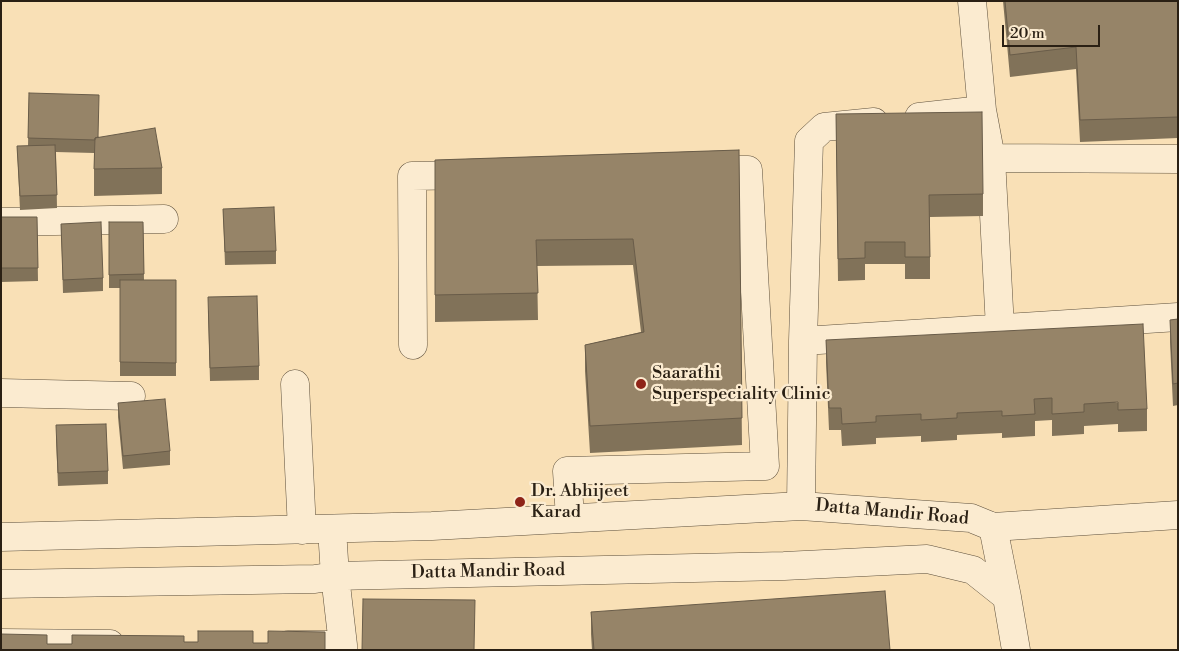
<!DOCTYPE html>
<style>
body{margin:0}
#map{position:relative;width:1179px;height:651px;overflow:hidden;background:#f9e0b6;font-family:"Libre Bodoni",serif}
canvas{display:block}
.frame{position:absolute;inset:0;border:2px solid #2a2014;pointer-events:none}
.scale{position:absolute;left:1002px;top:25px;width:98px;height:22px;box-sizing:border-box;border:2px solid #2a2014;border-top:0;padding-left:6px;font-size:15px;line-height:18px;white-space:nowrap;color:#2a2014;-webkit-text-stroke:4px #fbebd0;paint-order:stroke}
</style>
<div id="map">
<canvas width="1179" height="651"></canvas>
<div class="frame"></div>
<div class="scale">20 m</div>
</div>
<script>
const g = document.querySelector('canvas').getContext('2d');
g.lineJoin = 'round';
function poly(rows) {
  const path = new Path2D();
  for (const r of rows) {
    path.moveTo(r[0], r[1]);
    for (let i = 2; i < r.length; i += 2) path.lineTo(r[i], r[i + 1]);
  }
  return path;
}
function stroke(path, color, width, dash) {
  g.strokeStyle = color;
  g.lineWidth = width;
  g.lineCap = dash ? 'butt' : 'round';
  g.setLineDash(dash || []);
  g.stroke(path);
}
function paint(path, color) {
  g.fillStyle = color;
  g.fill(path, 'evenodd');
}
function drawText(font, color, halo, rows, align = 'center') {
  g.font = font + ' "Libre Bodoni",serif';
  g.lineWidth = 4.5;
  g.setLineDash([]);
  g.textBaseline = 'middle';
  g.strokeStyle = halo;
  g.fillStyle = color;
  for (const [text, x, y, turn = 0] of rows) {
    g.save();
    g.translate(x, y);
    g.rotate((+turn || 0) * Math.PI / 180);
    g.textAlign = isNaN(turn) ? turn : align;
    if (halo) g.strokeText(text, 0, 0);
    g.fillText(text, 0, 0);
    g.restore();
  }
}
const minor = poly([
 [972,1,982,110],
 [919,117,982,110,991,158,1000,328],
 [991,158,1178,159],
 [1,222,164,219],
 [803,341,809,141,824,127,874,122],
 [413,345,412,176,473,175],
 [295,384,302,530],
 [1,393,131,396],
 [801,506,803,341,1178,317],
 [570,518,567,471,765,466,748,170,701,170],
 [993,527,1178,515],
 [332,529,335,576,343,645],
 [1,537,432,526,801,506,971,518,993,527,1007,597,1016,650],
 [1,584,315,579,335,576,784,566,927,559,973,570,1007,597],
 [1,643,110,644],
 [288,645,343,645,343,650]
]);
stroke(minor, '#5e503c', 29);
stroke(minor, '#fbebd0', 28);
paint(poly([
 [1003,1,1178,1,1178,138,1080,142,1076,69,1010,77],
 [29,93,99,137,162,168,162,194,94,196,94,153,56,152,57,208,20,210,17,146,28,146],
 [836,114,983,194,983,216,930,217,930,279,905,279,905,264,865,264,865,280,838,281],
 [739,150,742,445,590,453,585,371,585,345,641,332,633,265,537,266,538,320,435,322,435,160],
 [223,209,276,251,276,264,225,265],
 [1,217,37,217,38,281,1,282],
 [109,222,143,222,144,280,176,280,176,376,120,376,120,288,109,288],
 [61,224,103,278,103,291,63,293],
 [208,310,259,366,259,380,210,381],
 [1178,319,1178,405,1173,406,1170,342,1170,320],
 [826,340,1147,409,1147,431,1118,432,1118,424,1084,426,1084,434,1052,436,1052,420,1035,421,1035,436,1002,438,1002,433,957,435,957,440,921,442,921,436,876,438,876,444,842,446,841,430,829,430,826,362],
 [118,403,170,451,170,465,123,469,118,417],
 [56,438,108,471,108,484,58,486],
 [591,612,890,650,592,650,591,634]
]), '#817259');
const building = poly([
 [1005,1,1178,1,1178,117,1080,120,1076,47,1010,55,1005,1],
 [29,93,99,95,98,137,95,138,95,140,28,138,29,93],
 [982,112,983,194,929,195,930,257,905,257,905,242,865,242,865,258,838,259,836,114,982,112],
 [155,128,162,168,94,169,95,138,155,128],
 [55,145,57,195,20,196,17,146,55,145],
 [739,150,742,418,590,426,585,345,644,332,633,239,536,240,538,293,435,295,435,160,739,150],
 [274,207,276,251,225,252,223,209,274,207],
 [1,217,37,217,38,268,1,268,1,217],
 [101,222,103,278,63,280,61,224,101,222],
 [109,222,143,222,144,274,109,275,109,222],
 [120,280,176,280,176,363,120,362,120,280],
 [257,296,259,366,210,368,208,297,257,296],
 [1178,319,1178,383,1173,384,1170,320,1178,319],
 [1143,324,1147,409,1118,410,1118,402,1084,404,1084,412,1052,414,1052,398,1034,399,1035,414,1002,416,1002,411,957,413,957,418,921,420,921,414,876,416,876,422,842,424,841,408,829,408,826,340,1143,324],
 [165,399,170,451,123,456,118,403,165,399],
 [106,424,108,471,58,473,56,425,106,424],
 [885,591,890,650,594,650,591,612,885,591],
 [363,599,475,600,474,650,362,650,363,599],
 [198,631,253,631,253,643,268,643,268,631,325,632,325,650,1,650,1,634,47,635,47,644,72,644,72,635,184,636,184,642,198,642,198,631]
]);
paint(building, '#968468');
stroke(building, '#695c49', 1);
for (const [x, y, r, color] of [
 [641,384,6,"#8f2418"],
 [520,502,6,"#8f2418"]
]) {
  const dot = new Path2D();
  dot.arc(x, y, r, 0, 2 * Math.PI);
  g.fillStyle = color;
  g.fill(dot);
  stroke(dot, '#fbebd0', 2);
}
drawText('18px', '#2a2014', '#fbebd0', [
 ["Saarathi",652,374],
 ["Superspeciality Clinic",652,395],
 ["Dr. Abhijeet",531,492],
 ["Karad",531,513]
], 'left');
drawText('18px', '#2a2014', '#fbebd0', [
 ["Datta Mandir Road",892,513,5],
 ["Datta Mandir Road",488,572,-1]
]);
</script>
